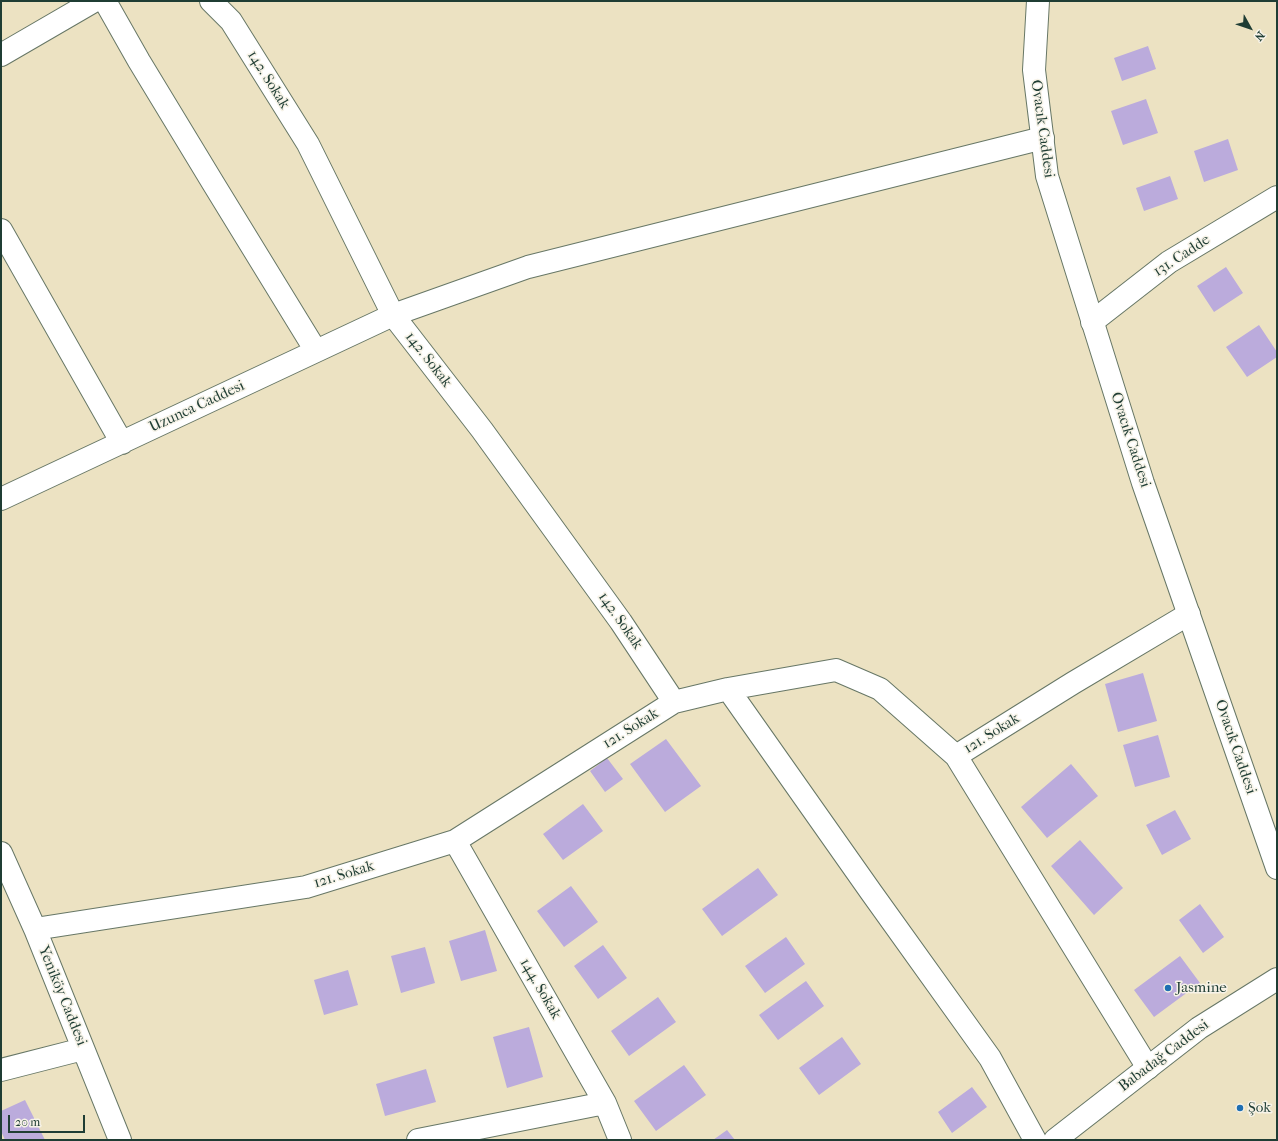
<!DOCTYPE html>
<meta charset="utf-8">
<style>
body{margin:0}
#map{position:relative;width:1278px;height:1141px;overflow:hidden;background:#ece2c2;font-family:"IM FELL French Canon",serif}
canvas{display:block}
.frame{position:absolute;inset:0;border:2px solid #1f3d34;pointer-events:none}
.north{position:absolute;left:1230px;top:8px;width:40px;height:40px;-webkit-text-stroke:3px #f7f3e8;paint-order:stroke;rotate:130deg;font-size:11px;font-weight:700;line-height:16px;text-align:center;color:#1f3d34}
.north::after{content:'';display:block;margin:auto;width:14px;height:18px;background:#1f3d34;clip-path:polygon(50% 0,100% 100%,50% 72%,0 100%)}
.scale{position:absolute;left:8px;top:1115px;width:77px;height:18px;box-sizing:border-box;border:2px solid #1f3d34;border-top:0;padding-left:5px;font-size:12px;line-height:14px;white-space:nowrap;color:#1f3d34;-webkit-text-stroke:3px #f7f3e8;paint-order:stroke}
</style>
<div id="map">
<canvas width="1278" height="1141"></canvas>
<div class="frame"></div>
<div class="north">N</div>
<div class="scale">20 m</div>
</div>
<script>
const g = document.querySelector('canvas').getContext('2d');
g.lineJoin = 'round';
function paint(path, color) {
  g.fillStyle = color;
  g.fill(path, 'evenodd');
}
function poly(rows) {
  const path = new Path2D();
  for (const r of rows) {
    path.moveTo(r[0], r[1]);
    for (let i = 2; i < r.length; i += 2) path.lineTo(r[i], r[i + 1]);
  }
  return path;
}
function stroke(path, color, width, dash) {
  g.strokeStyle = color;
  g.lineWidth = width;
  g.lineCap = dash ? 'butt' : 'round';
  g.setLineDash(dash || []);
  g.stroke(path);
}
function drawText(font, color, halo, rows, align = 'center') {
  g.font = font + ' "IM FELL French Canon",serif';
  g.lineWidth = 3;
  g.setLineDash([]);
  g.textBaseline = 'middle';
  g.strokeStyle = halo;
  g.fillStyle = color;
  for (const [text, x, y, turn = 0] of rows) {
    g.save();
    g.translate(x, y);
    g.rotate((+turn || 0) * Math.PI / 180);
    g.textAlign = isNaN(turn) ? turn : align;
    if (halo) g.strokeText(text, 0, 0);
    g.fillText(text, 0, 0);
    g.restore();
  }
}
paint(poly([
 [1148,46,1156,69,1122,81,1114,58],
 [1146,99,1158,133,1123,145,1111,111],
 [1228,139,1238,170,1204,182,1194,151],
 [1170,176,1178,199,1144,211,1136,188],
 [1226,267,1243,293,1214,312,1197,286],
 [1259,325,1277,352,1277,357,1247,377,1226,347],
 [1143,673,1157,721,1118,732,1105,684],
 [1158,735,1170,777,1135,787,1123,745],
 [666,739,701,786,665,812,630,764],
 [607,758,623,779,605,792,590,771],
 [1071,764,1098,796,1047,838,1021,807],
 [583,804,603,831,563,860,543,834],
 [1175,810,1191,839,1162,855,1146,825],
 [1080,840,1123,888,1094,915,1051,866],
 [758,868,778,895,722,936,702,909],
 [571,886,598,922,564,947,537,911],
 [1200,904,1224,937,1203,953,1179,920],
 [485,930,497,971,461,981,449,941],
 [786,937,805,964,765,993,745,966],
 [603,945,627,978,598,999,574,966],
 [425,947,435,983,401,993,391,956],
 [1180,956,1200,983,1154,1017,1134,990],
 [348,970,358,1005,324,1015,314,980],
 [806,981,824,1006,778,1040,759,1015],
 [658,997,676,1022,629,1056,611,1031],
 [529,1027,543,1077,507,1088,493,1037],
 [842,1037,861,1064,819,1095,799,1068],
 [684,1065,706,1095,656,1131,634,1101],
 [426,1069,436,1102,385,1116,376,1084],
 [972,1087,987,1107,952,1133,938,1112],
 [25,1100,45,1140,5,1140,1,1131,1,1111],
 [727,1130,735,1140,713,1140]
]), '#bbabdc');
const minor = poly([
 [105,1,139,61,213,183,316,351],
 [211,1,231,21,308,144,393,315,482,430,621,622,674,702],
 [1,55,94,1],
 [1,230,122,443],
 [1092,322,1169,262,1277,197],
 [1,499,393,315,528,267,1043,138],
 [728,689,871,892,990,1058,1035,1140],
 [956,756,1148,1068],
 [455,841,605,1103,620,1140],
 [1,853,35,929,120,1140],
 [35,929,306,887,455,841,674,702,728,689,836,670,880,689,956,756,1073,683,1189,614],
 [1,1070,83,1049],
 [418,1140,605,1103]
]);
const major = poly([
 [1038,1,1034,70,1047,176,1143,483,1277,868],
 [1055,1140,1199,1028,1277,979]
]);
stroke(minor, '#677766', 24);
stroke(major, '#677766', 24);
stroke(minor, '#fff', 22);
stroke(major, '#fff', 22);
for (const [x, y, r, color] of [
 [1168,988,4,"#1f6fb2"],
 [1240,1108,4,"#1f6fb2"]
]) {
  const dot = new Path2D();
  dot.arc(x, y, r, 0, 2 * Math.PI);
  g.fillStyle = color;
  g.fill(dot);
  stroke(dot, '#f7f3e8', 1.5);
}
drawText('15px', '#1f3d34', '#f7f3e8', [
 ["142. Sokak",268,80,58],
 ["Ovacık Caddesi",1042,129,82],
 ["131. Cadde",1182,256,-33],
 ["142. Sokak",428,360,52],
 ["Uzunca Caddesi",197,407,-25],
 ["Ovacık Caddesi",1130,440,72],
 ["142. Sokak",620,621,55],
 ["121. Sokak",631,729,-32],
 ["121. Sokak",992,734,-32],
 ["Ovacık Caddesi",1235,747,71],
 ["121. Sokak",344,875,-17],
 ["144. Sokak",540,989,60],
 ["Yeniköy Caddesi",62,996,68],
 ["Babadağ Caddesi",1164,1056,-37]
]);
drawText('15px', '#1f3d34', '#f7f3e8', [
 ["Jasmine",1176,988],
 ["Şok",1248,1108]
], 'left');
</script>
